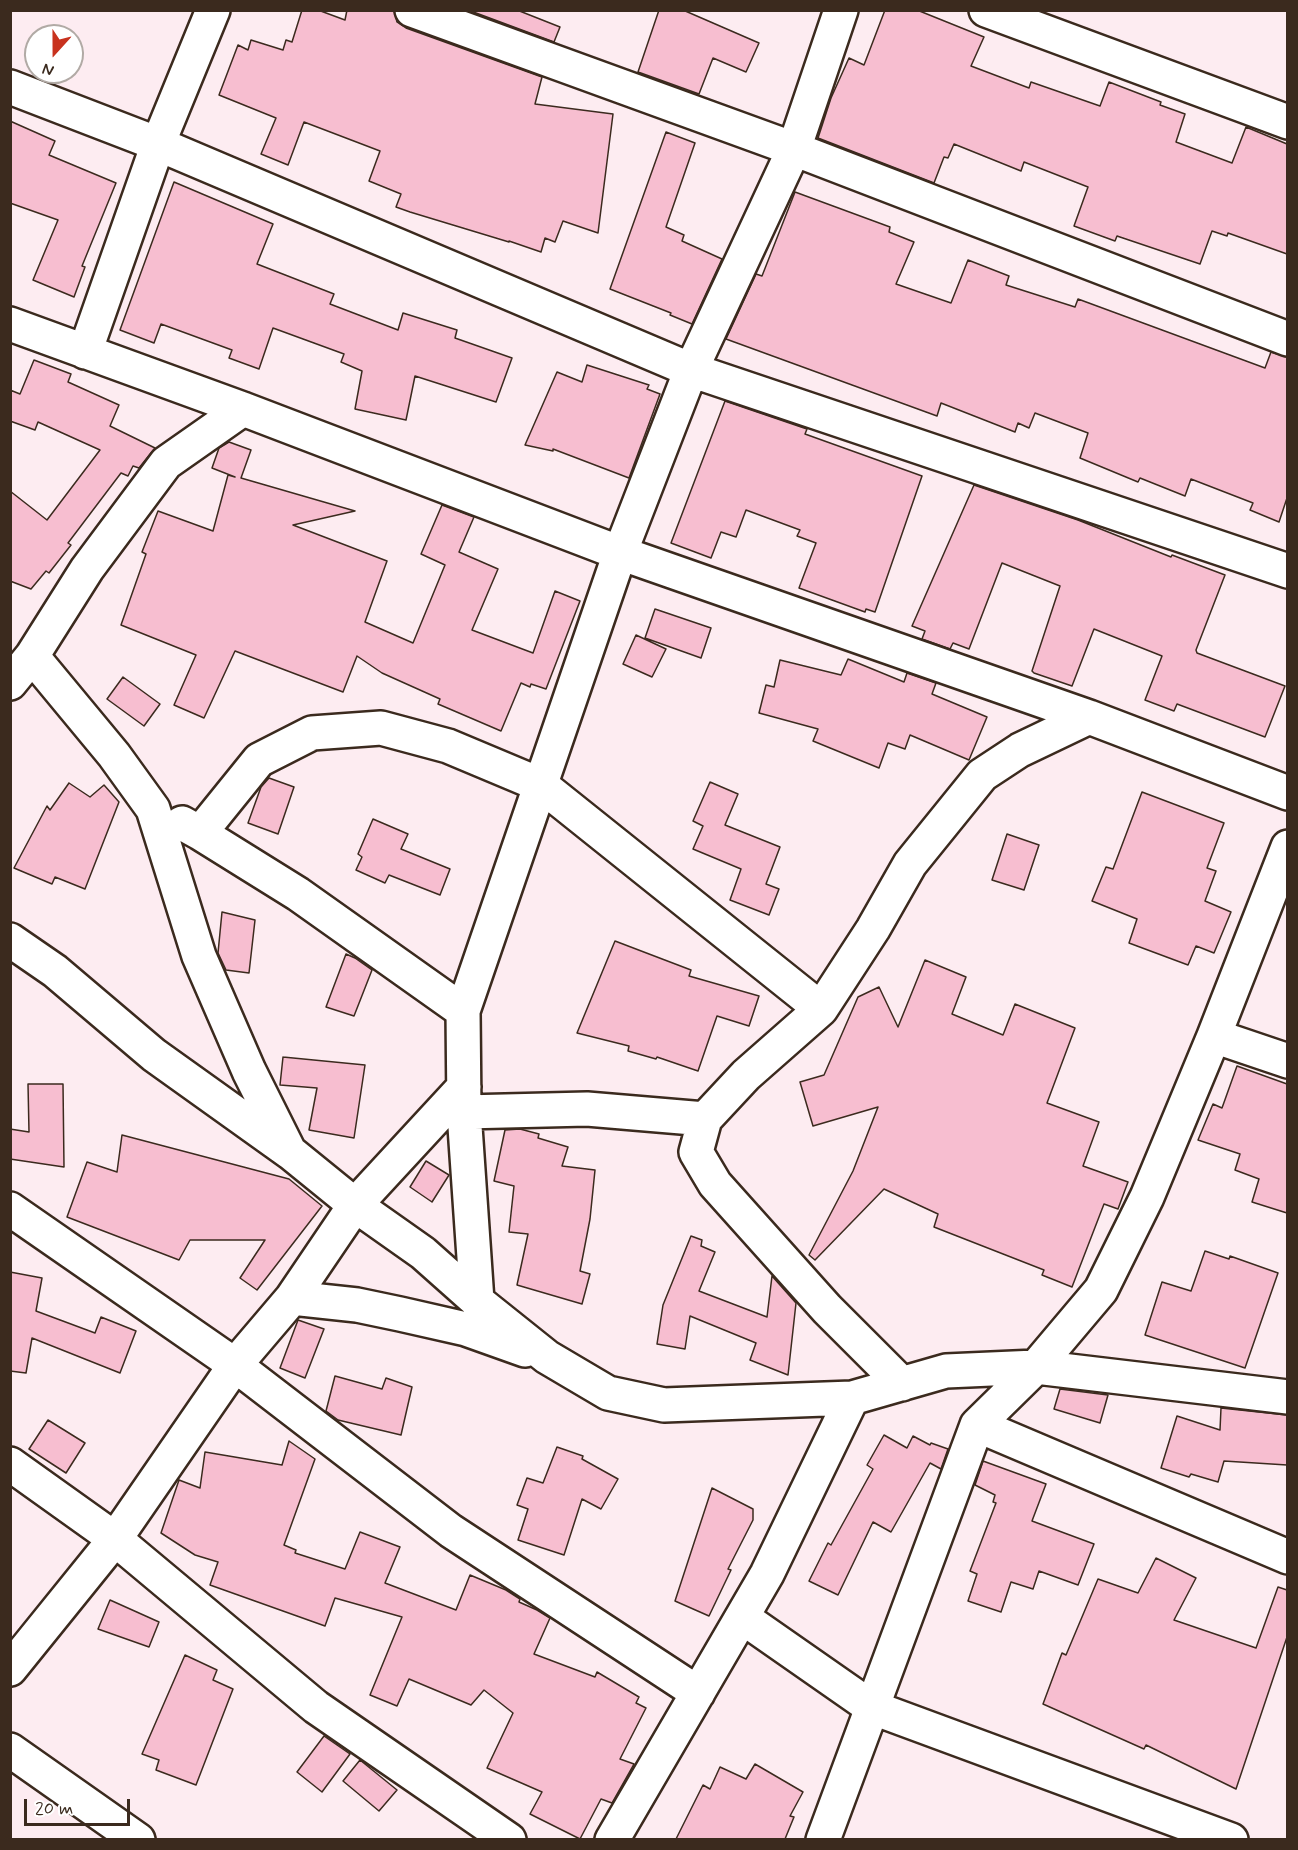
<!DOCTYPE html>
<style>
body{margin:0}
#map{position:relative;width:1298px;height:1850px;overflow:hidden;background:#fdecf1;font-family:Mynerve,sans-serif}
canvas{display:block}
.frame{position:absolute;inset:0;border:12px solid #3b2a1e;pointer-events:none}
.north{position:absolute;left:24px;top:24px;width:60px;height:60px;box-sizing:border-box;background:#fff;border:2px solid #b1aaa5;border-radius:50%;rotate:201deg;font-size:16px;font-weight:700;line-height:24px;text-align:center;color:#3b2a1e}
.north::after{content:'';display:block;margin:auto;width:21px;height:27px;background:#c8321e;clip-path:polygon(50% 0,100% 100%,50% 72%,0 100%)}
.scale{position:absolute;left:24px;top:1799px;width:106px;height:27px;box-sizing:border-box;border:3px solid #3b2a1e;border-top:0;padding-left:8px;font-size:18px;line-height:21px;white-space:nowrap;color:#3b2a1e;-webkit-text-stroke:4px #fff;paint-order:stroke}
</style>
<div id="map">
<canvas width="1298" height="1850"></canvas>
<div class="frame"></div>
<div class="north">N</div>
<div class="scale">20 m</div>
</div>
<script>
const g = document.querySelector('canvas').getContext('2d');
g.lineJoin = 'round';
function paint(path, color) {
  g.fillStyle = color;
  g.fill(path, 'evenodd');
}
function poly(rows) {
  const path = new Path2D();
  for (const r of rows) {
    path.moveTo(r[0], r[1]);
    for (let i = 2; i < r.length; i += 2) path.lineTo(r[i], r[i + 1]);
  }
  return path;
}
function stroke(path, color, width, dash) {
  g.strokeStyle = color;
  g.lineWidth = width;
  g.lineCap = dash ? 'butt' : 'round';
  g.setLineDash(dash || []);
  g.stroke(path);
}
const building = poly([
 [302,10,318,10,345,20,347,10,394,10,397,22,406,28,542,77,535,104,613,114,598,233,563,221,555,242,545,238,541,252,509,241,509,242,410,212,396,207,401,194,369,181,380,151,304,122,288,165,261,154,276,118,219,95,238,45,248,50,251,40,283,50,286,40,292,42,302,10],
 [468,10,517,10,560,27,554,42,468,10],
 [659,10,683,10,759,43,746,72,713,58,699,94,638,72,659,10],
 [885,10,917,10,984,37,971,66,1029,88,1031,82,1100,106,1109,82,1161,102,1160,105,1185,114,1176,142,1232,163,1246,127,1287,144,1287,254,1228,233,1227,236,1212,231,1200,264,1117,236,1115,241,1074,226,1088,187,1024,162,1021,171,954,144,948,158,944,157,934,183,818,138,831,98,849,58,864,65,885,10],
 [10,121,55,141,49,155,116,183,82,266,85,267,74,297,33,280,58,220,10,203,10,121],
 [666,132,695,143,666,227,684,235,682,241,722,259,692,324,670,315,671,313,610,289,666,132],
 [174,182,273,224,257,264,334,294,330,304,398,330,403,313,457,330,455,338,512,358,496,402,415,376,406,420,355,409,362,371,341,362,344,354,273,328,259,369,229,358,232,350,161,324,154,343,120,330,174,182],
 [795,192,890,227,889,232,914,242,896,284,951,303,968,260,1009,276,1006,285,1075,307,1078,299,1265,368,1271,352,1287,357,1287,498,1279,522,1250,510,1253,503,1191,479,1185,496,1140,478,1138,482,1080,458,1088,433,1035,413,1029,428,1018,423,1015,432,941,403,937,416,726,339,756,274,762,276,795,192],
 [34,360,71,374,68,382,119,405,110,426,155,448,139,468,133,466,128,476,121,473,68,543,71,545,49,573,46,571,31,589,10,581,10,491,47,520,100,450,38,422,35,430,10,421,10,390,20,394,34,360],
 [587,365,649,385,647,389,660,394,629,478,553,449,553,451,525,445,557,372,582,382,587,365],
 [725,401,807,429,805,434,922,476,875,612,866,609,865,612,799,588,816,543,797,536,800,530,746,510,736,537,721,532,711,558,671,543,725,401],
 [229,442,251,450,241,478,355,511,293,525,387,561,365,622,413,643,445,565,421,554,442,505,474,517,459,552,498,569,472,630,533,653,555,591,580,601,546,689,531,684,530,687,521,683,501,731,438,704,440,699,382,673,357,656,343,692,235,651,204,718,174,705,196,655,121,625,146,554,142,552,158,511,213,531,228,475,235,477,212,468,219,448,229,442],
 [974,485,1078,520,1171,557,1172,555,1225,575,1196,650,1197,653,1285,686,1265,737,1177,704,1174,711,1145,700,1162,656,1094,629,1072,686,1034,673,1032,671,1060,586,1002,563,969,649,953,643,950,649,922,639,925,631,912,626,974,485],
 [655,609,711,628,701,658,645,638,655,609],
 [636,635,666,649,652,677,623,664,636,635],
 [848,659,904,682,907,673,936,683,932,694,987,717,969,760,910,735,905,749,888,743,879,768,813,741,818,729,759,713,766,685,774,687,780,660,841,675,848,659],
 [123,677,160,704,144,726,107,699,123,677],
 [269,778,294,787,278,834,248,823,261,787,269,778],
 [710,782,738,794,725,825,780,847,766,884,779,889,769,915,730,900,741,869,693,849,703,826,693,821,710,782],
 [69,783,90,797,104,785,119,802,85,889,55,877,52,884,14,868,47,806,50,810,69,783],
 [1142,792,1224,823,1207,868,1216,871,1205,901,1231,912,1214,953,1196,946,1188,965,1129,943,1137,919,1092,901,1106,867,1113,869,1142,792],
 [373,819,408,834,401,849,450,869,440,895,389,875,385,883,356,870,362,857,358,854,373,819],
 [1007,834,1039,845,1024,890,992,880,1007,834],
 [222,912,255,920,249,973,226,970,218,953,222,912],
 [615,941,691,970,689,976,759,996,749,1026,717,1016,698,1071,657,1057,656,1059,628,1051,629,1046,577,1033,615,941],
 [346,954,355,958,372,970,354,1016,326,1007,346,954],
 [925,960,966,977,952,1014,1003,1035,1015,1004,1075,1028,1047,1103,1099,1122,1083,1166,1128,1182,1118,1209,1104,1204,1072,1287,1042,1275,1044,1270,934,1227,938,1214,884,1189,815,1260,809,1255,853,1171,878,1107,813,1126,800,1082,824,1075,858,997,879,987,898,1027,925,960],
 [283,1057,365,1065,354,1138,309,1130,317,1088,280,1085,283,1057],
 [1237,1066,1287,1084,1287,1213,1252,1202,1259,1179,1235,1170,1240,1154,1198,1140,1213,1104,1222,1108,1237,1066],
 [28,1084,63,1084,64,1167,10,1159,10,1129,29,1132,28,1084],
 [520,1129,539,1134,538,1138,568,1147,562,1166,595,1170,590,1219,580,1271,590,1274,582,1304,517,1285,528,1234,509,1232,514,1186,494,1181,505,1130,520,1129],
 [122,1135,289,1179,322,1206,257,1290,240,1278,265,1240,190,1240,179,1260,67,1217,87,1162,117,1172,122,1135],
 [426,1161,449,1175,432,1202,410,1187,426,1161],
 [691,1236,702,1240,701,1246,715,1252,699,1291,767,1317,772,1276,796,1303,788,1375,750,1360,756,1343,690,1316,685,1349,657,1344,663,1305,691,1236],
 [1205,1251,1229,1259,1230,1256,1278,1273,1245,1368,1145,1335,1162,1282,1191,1291,1205,1251],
 [10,1272,42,1278,36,1311,95,1333,101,1317,136,1331,120,1373,32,1338,26,1373,10,1371,10,1272],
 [298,1320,324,1329,305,1378,280,1368,298,1320],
 [335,1376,382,1389,386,1378,412,1387,401,1435,338,1420,326,1411,335,1376],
 [1060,1389,1108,1395,1100,1423,1054,1409,1060,1389],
 [1221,1408,1287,1415,1287,1465,1224,1461,1218,1482,1191,1474,1189,1477,1161,1468,1177,1416,1220,1430,1221,1408],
 [48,1420,85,1443,66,1473,29,1449,48,1420],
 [884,1435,907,1448,913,1436,930,1445,931,1443,948,1449,941,1469,930,1463,891,1532,873,1522,838,1595,809,1581,828,1543,831,1545,873,1469,867,1465,884,1435],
 [289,1441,315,1459,284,1545,296,1550,295,1553,345,1569,360,1532,400,1547,385,1583,456,1610,470,1575,506,1590,520,1599,519,1602,537,1610,550,1618,534,1654,595,1677,597,1672,639,1697,636,1703,646,1708,620,1759,634,1764,612,1803,601,1799,580,1839,530,1814,542,1792,487,1768,513,1713,484,1690,471,1705,409,1679,397,1706,370,1695,402,1617,335,1598,325,1626,210,1585,218,1562,195,1555,161,1533,179,1480,200,1488,205,1452,282,1465,289,1441],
 [557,1447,583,1456,582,1459,618,1479,601,1509,582,1499,564,1555,518,1540,528,1509,517,1505,527,1478,543,1483,557,1447],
 [983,1461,1046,1484,1032,1521,1094,1544,1078,1585,1039,1571,1033,1589,1011,1582,1001,1612,968,1601,977,1574,970,1571,996,1503,993,1502,995,1495,975,1485,983,1461],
 [712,1488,753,1509,753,1520,728,1569,731,1570,709,1616,675,1601,712,1488],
 [1156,1558,1196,1578,1174,1620,1256,1648,1278,1587,1287,1590,1287,1637,1236,1789,1146,1745,1144,1749,1043,1704,1062,1653,1066,1655,1098,1579,1138,1593,1156,1558],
 [110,1600,159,1622,149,1647,98,1629,110,1600],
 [185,1655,217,1670,213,1680,233,1689,196,1785,156,1770,159,1760,142,1754,185,1655],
 [324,1736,350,1754,322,1792,297,1772,324,1736],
 [360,1760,397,1790,379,1811,343,1781,360,1760],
 [755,1764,803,1792,790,1816,794,1817,785,1839,676,1839,703,1785,710,1789,720,1767,746,1779,755,1764]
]);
paint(building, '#f7bed0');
stroke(building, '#3b2a1e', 1.5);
const minor = poly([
 [412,10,794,149,1288,339],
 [986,10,1288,122],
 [10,87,158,144,691,370,1288,571],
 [10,324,243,409,620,553,1089,717,1288,793],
 [85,352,158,144,213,10],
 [32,656,114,755,153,809,199,956,249,1071,288,1149],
 [10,683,32,656,87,569,166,463,243,409],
 [182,823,200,833,298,894,463,1011],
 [200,833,259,760,312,733,381,728,448,746,541,785,821,1009],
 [10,940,55,971,154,1055,291,1153,355,1205,423,1253,477,1301,547,1357,608,1393,664,1405,852,1398,946,1371,1036,1367,1288,1397],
 [1214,1036,1288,1061],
 [464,1112,587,1109,705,1119],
 [10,1209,235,1365,451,1531,698,1693],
 [292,1298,357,1305,400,1314,466,1329,525,1350],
 [477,1301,464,1112,463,1011,620,553,691,370,794,149,841,10],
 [902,1384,827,1309,715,1184,696,1152,705,1119,746,1075,821,1009,873,929,910,864,982,775,1020,750,1089,717],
 [977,1425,1288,1557],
 [10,1464,115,1539,316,1707,509,1840],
 [742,1617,871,1707,1231,1840],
 [10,1669,115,1539,235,1365,292,1298,355,1205,464,1087],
 [10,1750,138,1840],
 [612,1840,767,1574,852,1398],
 [823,1840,977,1425,1036,1367,1101,1290,1147,1197,1214,1036,1288,847]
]);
stroke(minor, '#3b2a1e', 38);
stroke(minor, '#fff', 33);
</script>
